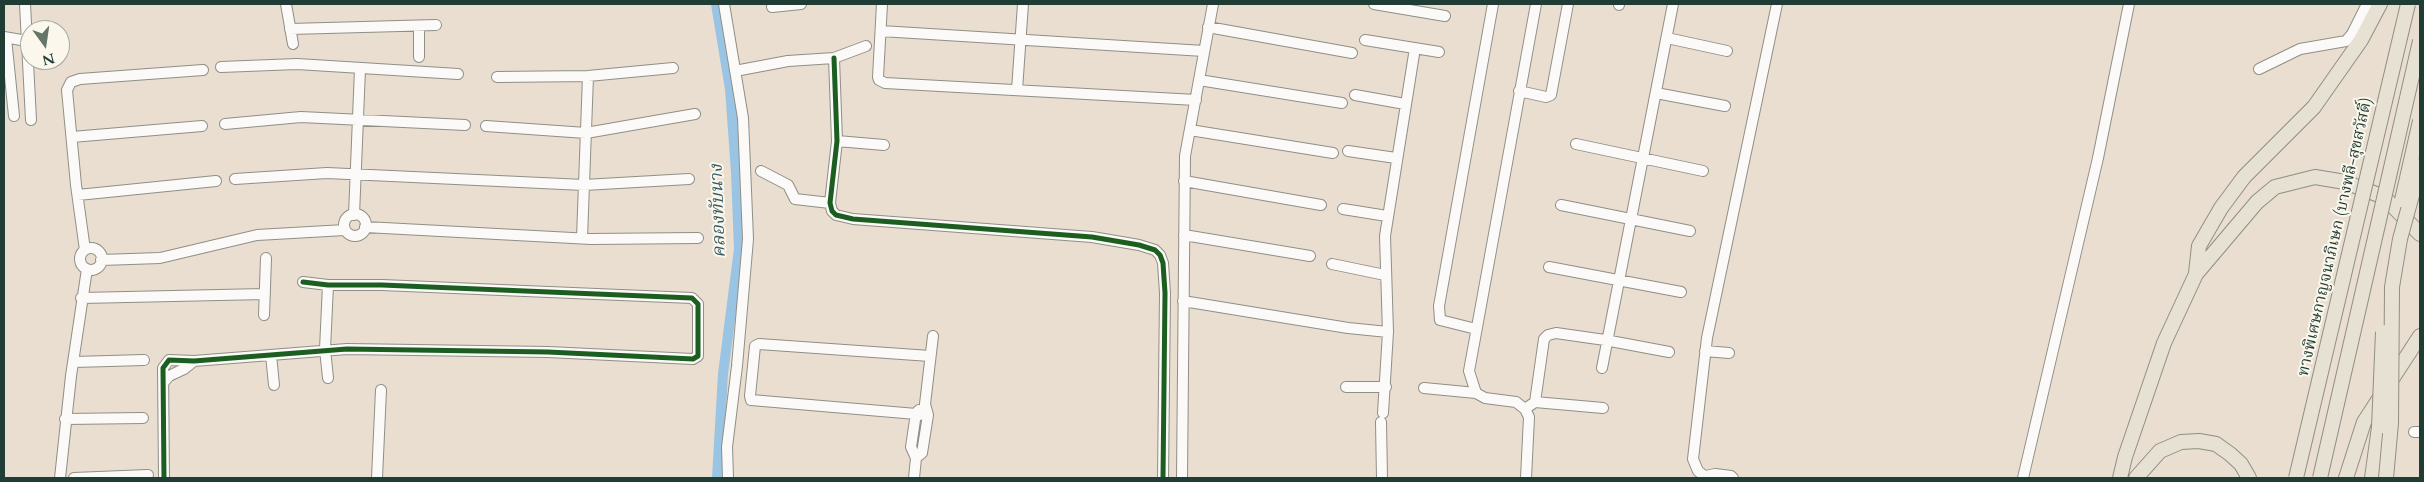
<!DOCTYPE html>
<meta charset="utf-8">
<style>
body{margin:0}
#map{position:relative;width:2424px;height:482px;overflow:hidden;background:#e9decf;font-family:Cardo,serif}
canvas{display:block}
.frame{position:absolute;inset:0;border:5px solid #1f3d34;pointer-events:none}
.north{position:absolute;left:20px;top:20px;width:50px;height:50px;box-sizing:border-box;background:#fbf7ec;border:1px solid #a3ada2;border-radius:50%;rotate:166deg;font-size:14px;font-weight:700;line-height:20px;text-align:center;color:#1f3d34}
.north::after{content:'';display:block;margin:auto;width:18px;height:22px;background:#66756a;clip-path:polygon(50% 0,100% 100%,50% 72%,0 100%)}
</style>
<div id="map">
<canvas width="2424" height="482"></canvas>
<div class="frame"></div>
<div class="north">N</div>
</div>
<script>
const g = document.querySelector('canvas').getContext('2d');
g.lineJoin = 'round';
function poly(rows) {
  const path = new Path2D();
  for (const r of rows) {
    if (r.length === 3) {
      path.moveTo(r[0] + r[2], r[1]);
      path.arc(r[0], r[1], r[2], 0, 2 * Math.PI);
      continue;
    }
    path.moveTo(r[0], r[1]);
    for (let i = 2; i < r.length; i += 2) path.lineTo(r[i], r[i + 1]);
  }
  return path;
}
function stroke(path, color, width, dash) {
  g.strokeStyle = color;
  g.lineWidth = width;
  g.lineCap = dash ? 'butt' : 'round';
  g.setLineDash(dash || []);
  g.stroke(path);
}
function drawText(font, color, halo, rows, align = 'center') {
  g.font = font + ' Cardo,"Noto Serif Thai",serif';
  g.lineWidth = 4;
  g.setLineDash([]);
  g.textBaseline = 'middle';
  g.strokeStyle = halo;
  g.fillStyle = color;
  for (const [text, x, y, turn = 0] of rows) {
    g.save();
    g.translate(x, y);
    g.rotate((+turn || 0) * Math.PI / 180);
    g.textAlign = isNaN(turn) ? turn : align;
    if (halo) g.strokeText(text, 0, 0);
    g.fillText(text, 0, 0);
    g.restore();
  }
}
stroke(poly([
 [716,4,730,89,736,172,739,249,723,374,717,478]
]), '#9ac4e4', 10);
const minor = poly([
 [25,4,31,120],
 [286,4,293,44],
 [724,4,743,118,748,239,737,366,727,447,728,478],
 [882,4,878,77,879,80,885,83,1196,100],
 [1374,4,1445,16],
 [1619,5,1619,4],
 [772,7,801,4],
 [419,26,419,57],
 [1208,27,1352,53],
 [290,29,436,25],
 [881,31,1204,51],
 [4,37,27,41],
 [6,38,14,116],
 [1667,38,1727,51],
 [1365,40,1439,52],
 [834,58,837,141,830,203,832,211,836,215,853,219,1092,237,1139,245,1155,250,1160,255,1163,263,1165,293,1163,478],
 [221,67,297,64,458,74],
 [2259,69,2300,49,2346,41,2352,34,2367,4],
 [735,71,788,61,834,58,866,46],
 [497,77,588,76,673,68],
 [1199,80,1342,103],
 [1017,90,1023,4],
 [1519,91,1546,97,1551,95,1568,4],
 [1656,93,1725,106],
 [1355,95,1405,104],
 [225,124,301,117,465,125],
 [486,126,586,133,695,114],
 [1190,130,1333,153],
 [72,137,202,126],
 [837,141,884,145],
 [1576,144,1703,171],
 [1348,151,1396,158],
 [761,171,788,185,795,199,830,203],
 [235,179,327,173,584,185,689,179],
 [1184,181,1321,205],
 [78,195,216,181],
 [1561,205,1690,231],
 [1343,209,1387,216],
 [355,225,11],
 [354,215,360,69],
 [365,227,591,239,698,238],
 [1184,235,1310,256],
 [582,238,588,76],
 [91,259,11],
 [85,250,76,185,67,90,71,82,80,79,203,70],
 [101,260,160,258,257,235,345,230],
 [1332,264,1385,275],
 [1549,267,1681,292],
 [328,285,325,349,328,378],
 [81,298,265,294],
 [1183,301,1348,328,1388,332],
 [264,315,266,258],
 [1476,329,1440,320,1439,306,1493,4],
 [1705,351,1729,353],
 [271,355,274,385],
 [74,362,144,360],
 [1602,368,1673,4],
 [164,382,169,376,184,369,194,361],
 [1346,387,1386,387],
 [1424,388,1476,393,1485,398,1516,402,1525,409,1529,417,1526,478],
 [1476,393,1469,371,1536,4],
 [1535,402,1603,408],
 [1525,409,1535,402,1544,339,1548,335,1556,333,1605,340,1669,352],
 [1383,413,1388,332,1385,236,1415,48],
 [928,415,751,400,750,396,755,346,759,344,930,356],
 [65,419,143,418],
 [1381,422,1382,478],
 [2414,432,2420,432],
 [916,458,922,453,928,415,925,404,933,336],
 [1706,476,1715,474,1731,476,1733,478],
 [60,478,71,376,87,269],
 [74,478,148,475],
 [164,478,163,368,169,360,194,361,347,349,548,352,693,359,698,356,698,304,692,298,382,285,328,285,303,282],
 [377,478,381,390],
 [914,478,916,458,911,447,916,413,919,410],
 [1182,478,1185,156,1213,4],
 [1707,478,1698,471,1693,459,1707,338,1777,4],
 [2023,478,2098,158,2129,4]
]);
const highway = poly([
 [2196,273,2199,246,2221,208,2244,177,2314,107,2361,40,2380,4],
 [2120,478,2125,457,2164,343,2196,274,2257,202,2275,187,2315,177,2345,182,2384,197,2420,234],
 [2136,478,2160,451,2181,442,2199,441,2216,444,2230,454,2241,464,2249,478],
 [2346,478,2364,422,2420,336],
 [2372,478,2379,427]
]);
stroke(minor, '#8f8f86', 12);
stroke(highway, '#8f8f86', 16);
stroke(minor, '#fcfaf8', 10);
stroke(highway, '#e7e1d4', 14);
const highwayBridge = poly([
 [2402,200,2420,121],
 [2379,427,2383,332],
 [2296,478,2408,4],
 [2320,478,2420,41],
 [2386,478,2391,423,2392,287,2400,239,2420,166]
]);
stroke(highwayBridge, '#8f8f86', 16, []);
stroke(highwayBridge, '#e7e1d4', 14);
stroke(poly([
 [834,58,837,141,830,203,832,211,836,215,853,219,1092,237,1139,245,1155,250,1160,255,1163,263,1165,293,1163,478],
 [164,478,163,368,169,360,194,361,347,349,548,352,693,359,698,356,698,304,692,298,382,285,328,285,303,282]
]), '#1b5e20', 5);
drawText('16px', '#1f3d34', '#fbf7ec', [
 ["ทางพิเศษกาญจนาภิเษก (บางพลี-สุขสวัสดิ์)",2336,237,-77]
]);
drawText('italic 18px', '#355c62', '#fbf7ec', [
 ["คลองทับนาง",719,211,-92]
]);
</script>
